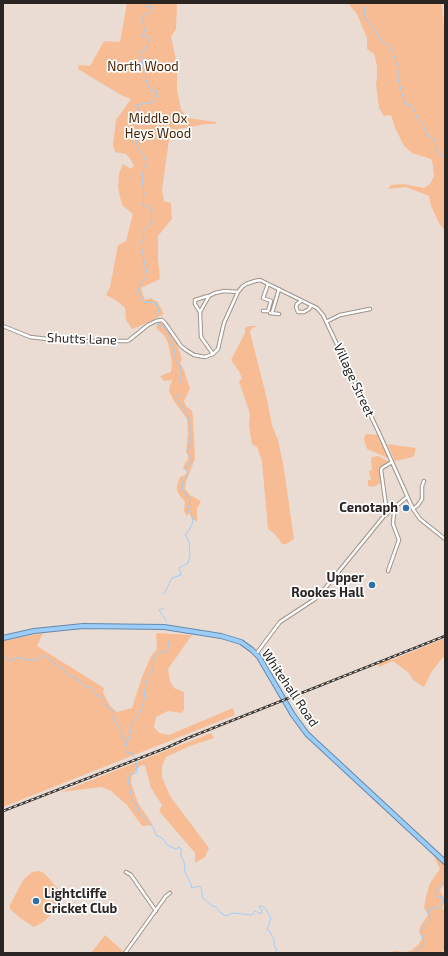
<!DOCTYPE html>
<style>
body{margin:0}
#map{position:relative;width:448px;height:956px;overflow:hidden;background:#eadcd3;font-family:"Exo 2",sans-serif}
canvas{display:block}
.frame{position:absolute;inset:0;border:4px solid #2a2522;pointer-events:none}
</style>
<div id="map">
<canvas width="448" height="956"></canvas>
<div class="frame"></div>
</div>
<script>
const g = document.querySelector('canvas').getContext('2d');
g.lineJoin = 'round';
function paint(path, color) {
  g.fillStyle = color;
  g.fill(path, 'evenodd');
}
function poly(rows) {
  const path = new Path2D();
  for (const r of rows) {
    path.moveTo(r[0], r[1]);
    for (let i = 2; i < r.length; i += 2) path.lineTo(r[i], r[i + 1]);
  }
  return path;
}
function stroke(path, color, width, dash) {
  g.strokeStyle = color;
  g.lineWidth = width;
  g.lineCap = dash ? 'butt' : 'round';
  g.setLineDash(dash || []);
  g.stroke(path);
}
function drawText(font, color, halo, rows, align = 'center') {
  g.font = font + ' "Exo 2",sans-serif';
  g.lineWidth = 3.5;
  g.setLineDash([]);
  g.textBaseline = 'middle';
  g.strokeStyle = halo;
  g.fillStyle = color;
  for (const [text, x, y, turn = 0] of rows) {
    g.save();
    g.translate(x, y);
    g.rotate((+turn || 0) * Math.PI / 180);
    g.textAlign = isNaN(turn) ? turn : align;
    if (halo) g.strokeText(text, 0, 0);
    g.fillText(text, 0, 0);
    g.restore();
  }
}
paint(poly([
 [127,3,177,3,176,29,171,37,177,64,177,89,181,110,188,118,216,122,216,124,206,124,179,129,169,140,162,190,164,201,171,203,172,219,158,236,158,259,160,279,141,288,145,300,152,298,154,301,157,301,164,314,147,323,132,329,126,320,125,308,117,301,106,295,110,287,118,245,126,241,133,214,122,205,118,188,119,173,123,164,131,169,134,166,131,160,126,154,115,152,113,145,116,120,131,99,121,95,78,69,79,65,90,66,104,41,120,42],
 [349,3,442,3,445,46,445,230,440,225,431,206,429,196,406,187,388,189,391,185,403,184,424,188,430,184,434,176,433,165,431,159,412,153,404,146,395,128,391,115,384,116,379,108,376,84,377,78,377,66,374,54,367,49,367,38,357,14,350,6],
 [161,322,167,328,176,341,182,359,180,363,184,370,190,389,184,401,186,406,192,411,193,418,195,459,186,481,185,489,190,495,201,501,197,509,197,521,193,520,189,513,187,516,184,511,185,502,178,493,177,490,177,485,180,477,184,476,188,472,183,468,185,463,188,460,188,455,186,452,188,434,187,419,174,401,169,391,170,385,172,382,172,380,164,381,162,379,160,376,171,372,172,363,168,343,164,335,156,328,157,324],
 [249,326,258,326,252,328,250,332,267,399,272,425,278,440,283,463,294,539,286,544,282,544,275,534,268,529,262,461,257,447,252,444,249,427,250,414,239,381,242,379,240,373,231,360,245,333,245,328],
 [367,434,378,435,388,458,367,449,364,439,365,435],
 [387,444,416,448,414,456,413,457,395,461],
 [378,456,388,461,389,463,381,468,381,483,373,487,368,486,368,480,371,480,369,471,372,470,371,459,372,457],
 [43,633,37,646,104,688,103,692,110,706,117,712,132,708,142,677,151,656,157,649,156,633,192,635,168,669,170,681,174,688,184,692,184,710,181,713,168,711,156,717,154,727,159,733,169,735,233,708,235,715,3,807,3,641],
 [445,638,445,655,432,671,424,687,413,680,409,673,393,661,379,667,377,664,389,659,392,660],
 [211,733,214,738,190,746,166,757,162,767,162,777,170,796,209,848,205,857,195,863,195,853,159,811,162,805,151,788,145,766,141,765,131,777,131,782,138,803,153,825,142,826,127,805,111,791,102,787,61,792],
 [434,856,445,865,445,884,440,890,445,900,442,909,445,909,445,949,441,953,391,953,394,951,406,952,412,950,419,944,422,938,419,932,420,927,428,915,424,908,426,897,430,883,440,869],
 [39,871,44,873,62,893,62,898,57,909,43,922,34,927,20,918,10,909,10,905,23,880,32,872],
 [105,935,124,952,123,953,91,953]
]), '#f7bc94');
stroke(poly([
 [149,3,146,7,149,6,153,8,149,13,143,15,143,24,145,31,141,36,142,37,146,35,148,36,148,41,147,47,139,54,143,61,142,66,146,72,145,78,150,90,156,91,157,94,156,98,153,102,135,105,138,108,143,118,138,125,136,140,137,145,141,153,144,156,146,163,146,166,144,167,142,178,144,193,143,206,144,207,148,205,152,211,151,222,143,231,144,238,141,244,145,266,147,269,145,279,140,285,138,291,144,302,156,303,157,307,159,310,157,315,158,323,159,326,164,326,169,334,175,352,175,359,181,368,181,384],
 [363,3,365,10,364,15,367,21,374,28,382,42,388,45,393,53,398,69,398,79,405,104,410,105,414,109,417,118,423,124,426,133,435,140,436,149,441,156,445,157],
 [445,206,444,208,445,211],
 [164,594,172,578,181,575,179,568,188,563,190,556,189,542,185,534,188,532,193,522,191,512,187,511,189,506,190,500,183,491,182,487,183,481,188,475,185,467,189,465,192,459,187,452,190,446,190,424,187,413,177,399,180,393],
 [164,608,159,610,167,622],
 [168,641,169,648,166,652,159,652,154,658,153,670,148,677,145,688,144,701,140,712,131,725,131,730,125,749,126,752,132,753,136,761,137,773,130,774,128,780,132,800,139,809,138,811,154,829,156,835,162,838,165,841,166,844,171,847,176,849,179,847,181,849,181,856,184,862,185,872,190,882,192,888,199,886,201,888,202,891,202,897,212,906,216,907,221,913,226,916,233,913,252,915,255,911,261,914,262,911,259,906,262,906,266,909,271,918,267,930,270,932,274,940,274,945,277,950,275,953],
 [3,655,10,661,19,657,25,660,35,660,40,658,43,655,52,661,60,668,63,669,68,675,77,679,86,687,91,688,97,696,100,696,103,699,104,704,114,712,113,717,115,718,114,720,122,732,122,736,126,744],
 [413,953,423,946,424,943,421,930,430,920,428,909,441,907,443,900,442,897,435,896,436,891,445,881]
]), '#9ecefa', 1);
const minor = poly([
 [301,301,297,304,296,307,298,312,304,312,309,309,311,306],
 [263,311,268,311,271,301,263,298,268,284],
 [200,312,195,304,195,300,208,296],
 [270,313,279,314],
 [272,313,279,289],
 [326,322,340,315,370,309],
 [3,326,30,337,65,341,128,341,148,325,156,321,162,320,165,323,181,346,186,350,194,355,205,357,213,354,218,349,224,323,238,292,242,287,246,284,255,281,260,280,268,284,317,308,323,315,379,433,413,509,420,519,445,539],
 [213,354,201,337,200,312,209,296,215,293,224,291,238,292],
 [413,509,418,505,422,499,422,486,424,481],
 [387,513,381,470,382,468,392,462],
 [388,571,399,540,393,524,394,513,392,510],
 [256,654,280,622,315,599,322,592,384,516,407,497],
 [126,872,131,875,156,911],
 [125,953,166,896,170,893]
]);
const trunk = poly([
 [3,638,34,631,83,626,164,627,221,636,241,642,252,650,259,657,293,715,307,734,445,862]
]);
stroke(minor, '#9f938a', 4.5);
stroke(trunk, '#648aac', 6);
stroke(minor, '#fff', 2.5);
stroke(trunk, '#9cccf8', 4);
const rail = poly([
 [3,811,166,748,188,738,445,636]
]);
stroke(rail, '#3f3936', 2.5);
stroke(rail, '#fff', 1, [3]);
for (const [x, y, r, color] of [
 [406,508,4,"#2e6fa6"],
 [372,585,4,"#2e6fa6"],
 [36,901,4,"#2e6fa6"]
]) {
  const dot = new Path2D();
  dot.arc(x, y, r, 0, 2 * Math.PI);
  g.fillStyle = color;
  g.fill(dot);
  stroke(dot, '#fff', 1.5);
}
drawText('13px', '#4d2300', '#fff', [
 ["North Wood",143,67],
 ["Middle Ox",158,119],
 ["Heys Wood",158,134]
]);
drawText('13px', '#2a2522', '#fff', [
 ["Shutts Lane",82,339,2],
 ["Village Street",354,380,65],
 ["Whitehall Road",290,688,56]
]);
drawText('bold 13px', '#2a2522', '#fff', [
 ["Cenotaph",398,508],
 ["Upper",364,578],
 ["Rookes Hall",364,593],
 ["Lightcliffe",44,894,"left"],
 ["Cricket Club",44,909,"left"]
], 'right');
</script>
